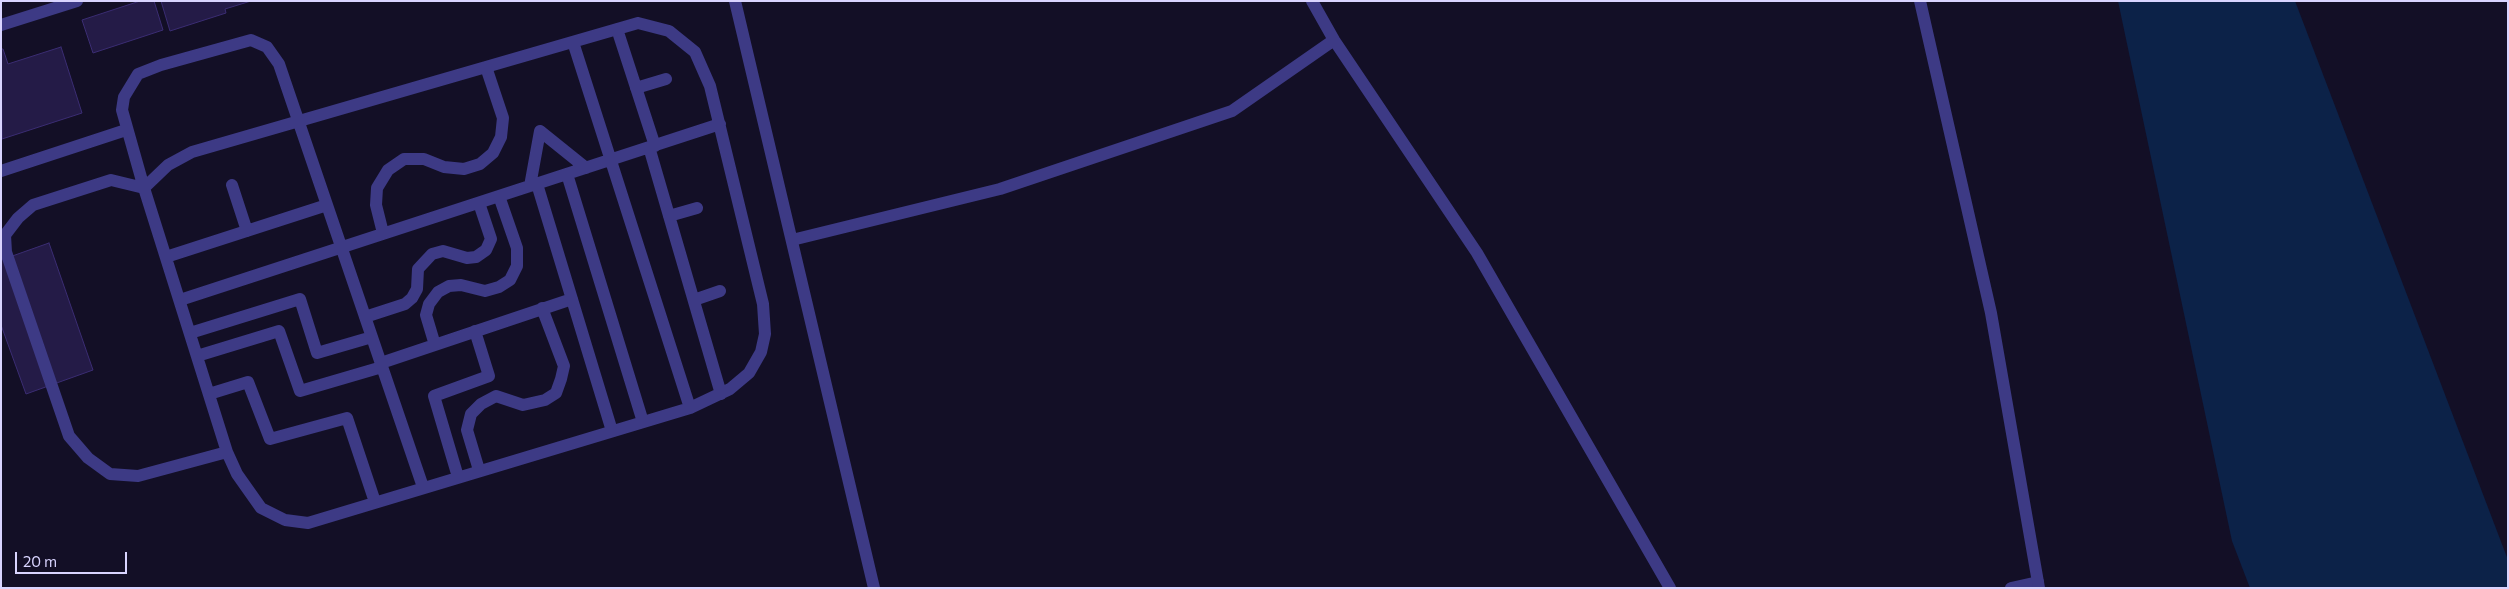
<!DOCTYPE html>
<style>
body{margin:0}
#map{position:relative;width:2509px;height:589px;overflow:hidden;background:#130f26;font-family:Commissioner,sans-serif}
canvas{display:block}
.frame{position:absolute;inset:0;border:2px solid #d9d4ff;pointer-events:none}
.scale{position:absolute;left:15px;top:552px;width:112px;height:22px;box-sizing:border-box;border:2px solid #d9d4ff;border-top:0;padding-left:6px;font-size:15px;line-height:18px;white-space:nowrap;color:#d9d4ff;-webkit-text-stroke:4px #130f26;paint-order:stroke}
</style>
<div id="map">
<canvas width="2509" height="589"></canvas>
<div class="frame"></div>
<div class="scale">20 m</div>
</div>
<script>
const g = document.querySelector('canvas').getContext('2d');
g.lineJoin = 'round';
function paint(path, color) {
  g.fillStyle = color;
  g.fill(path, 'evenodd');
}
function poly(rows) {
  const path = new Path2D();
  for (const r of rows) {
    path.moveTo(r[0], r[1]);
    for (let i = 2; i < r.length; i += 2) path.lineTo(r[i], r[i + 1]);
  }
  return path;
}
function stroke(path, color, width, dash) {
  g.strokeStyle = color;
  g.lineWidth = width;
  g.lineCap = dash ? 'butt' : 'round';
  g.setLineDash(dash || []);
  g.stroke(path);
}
paint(poly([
 [2118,1,2295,1,2508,560,2508,588,2250,588,2232,541]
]), '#0c2248');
const building = poly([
 [140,1,154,1,163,30,93,53,82,20,140,1],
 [161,1,251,1,225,9,226,13,170,31,161,1],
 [61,47,82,113,2,139,1,49,3,49,8,64,61,47],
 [49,243,93,370,26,394,1,325,1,260,49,243]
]);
paint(building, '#241b47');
stroke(building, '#3b2d73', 1);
stroke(poly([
 [638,23,669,31,695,52,710,86,763,304,765,334,761,352,749,373,730,389,690,408,308,523,285,520,261,508,237,474,227,452,144,188,168,165,192,152,638,23],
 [617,29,655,146],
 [573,42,690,408],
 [636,88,666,79],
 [649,147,721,394],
 [1,171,126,130],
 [567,174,643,422],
 [537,184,612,431],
 [232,185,247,231],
 [530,186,540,131,586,168],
 [144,188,122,110,124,97,138,74,161,65,251,40,267,47,279,64,423,487],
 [144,188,111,180,33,205,18,218,5,235,6,252,69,436,88,458,110,474,138,476,227,452],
 [669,216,697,208],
 [383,233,376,205,377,188,388,170,404,159,424,159,444,167,464,169,480,164,493,153,501,137,503,118,486,67],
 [166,257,327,205],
 [180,300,720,124],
 [694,300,720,291],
 [365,317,405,304,412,298,417,289,418,269,432,254,443,251,467,258,476,257,486,250,491,239,479,203],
 [190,333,300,299,317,353,372,337],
 [435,345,426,315,429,304,438,292,449,286,461,285,485,291,499,287,510,280,517,266,517,248,499,196],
 [197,356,279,331,300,391,382,367],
 [381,363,572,299],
 [209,394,248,382,270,439,347,418,375,502],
 [479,470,467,430,471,414,481,404,496,396,523,405,545,400,556,393,561,379,564,366,542,308],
 [458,477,434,396,489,376,475,331]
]), '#3d3a85', 12);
stroke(poly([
 [735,1,874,588],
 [1312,1,1334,40,1477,253,1670,588],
 [1,25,77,1],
 [792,240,1000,189,1232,111,1334,40],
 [2011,588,2038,582]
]), '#3d3a85', 12);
stroke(poly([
 [1920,1,1991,313,2039,588]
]), '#3d3a85', 12);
</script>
